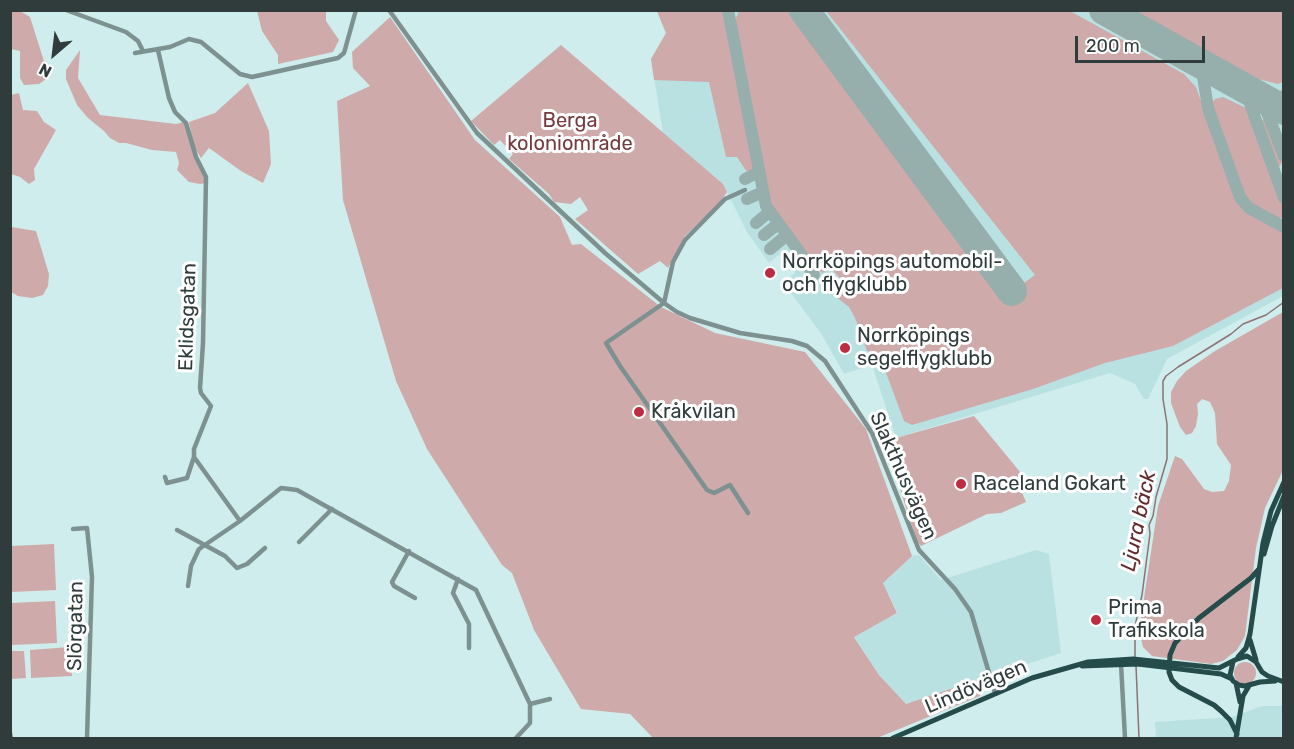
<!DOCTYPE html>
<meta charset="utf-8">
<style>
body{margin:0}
#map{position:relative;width:1294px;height:749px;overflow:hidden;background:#cfedec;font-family:Rubik,sans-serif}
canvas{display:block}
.frame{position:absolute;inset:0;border:12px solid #303c3c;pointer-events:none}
.north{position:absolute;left:24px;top:24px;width:60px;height:60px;-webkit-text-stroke:4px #fff;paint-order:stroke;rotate:208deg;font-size:16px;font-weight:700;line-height:24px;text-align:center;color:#303c3c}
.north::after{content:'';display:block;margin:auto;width:21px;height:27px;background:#303c3c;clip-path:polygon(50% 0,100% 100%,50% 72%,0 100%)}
.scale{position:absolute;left:1075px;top:36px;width:130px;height:27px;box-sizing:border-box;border:3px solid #303c3c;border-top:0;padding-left:8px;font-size:18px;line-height:21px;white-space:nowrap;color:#303c3c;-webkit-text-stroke:4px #fff;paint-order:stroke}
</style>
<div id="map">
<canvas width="1294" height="749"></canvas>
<div class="frame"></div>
<div class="north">N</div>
<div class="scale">200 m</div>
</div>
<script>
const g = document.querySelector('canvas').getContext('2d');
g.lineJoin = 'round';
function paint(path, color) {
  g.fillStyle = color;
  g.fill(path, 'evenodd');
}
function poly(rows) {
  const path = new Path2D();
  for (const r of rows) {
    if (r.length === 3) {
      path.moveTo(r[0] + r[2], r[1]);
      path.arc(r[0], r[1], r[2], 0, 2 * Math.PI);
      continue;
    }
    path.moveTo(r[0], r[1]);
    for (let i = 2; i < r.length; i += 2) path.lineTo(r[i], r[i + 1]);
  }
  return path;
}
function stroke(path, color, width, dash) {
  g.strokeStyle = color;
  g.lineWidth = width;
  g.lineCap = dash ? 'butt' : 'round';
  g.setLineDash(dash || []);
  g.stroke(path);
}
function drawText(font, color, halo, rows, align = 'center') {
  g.font = font + ' Rubik,sans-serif';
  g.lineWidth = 6;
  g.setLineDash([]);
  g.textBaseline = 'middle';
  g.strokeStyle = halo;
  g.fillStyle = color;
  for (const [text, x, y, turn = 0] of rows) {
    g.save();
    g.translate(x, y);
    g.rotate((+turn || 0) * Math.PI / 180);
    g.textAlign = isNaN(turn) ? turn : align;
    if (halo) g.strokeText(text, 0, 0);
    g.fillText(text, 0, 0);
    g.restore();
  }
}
paint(poly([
 [657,11,1283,11,1283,296,1167,359,1148,399,1144,399,1135,384,1110,373,896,438,872,365,844,374,822,335,783,282,795,273,780,254,769,263,747,232,723,184,663,133,651,59,666,34],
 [1036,550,1049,554,1061,653,906,704,879,675,854,636,898,613,883,583,912,556,919,555,941,580],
 [1262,706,1283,706,1283,738,1156,738,1155,722,1232,717]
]), '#bae1e1');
paint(poly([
 [11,10,20,11,30,17,49,77,39,84,24,85,20,78,20,51,11,49],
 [257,11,326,11,326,21,339,40,333,52,278,64,278,55,262,31],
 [657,11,725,11,755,168,747,172,737,157,726,157,709,82,654,80,651,59,666,33],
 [739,11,789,11,1003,298,1035,275,826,11,1070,11,1184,74,1196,87,1231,186,1237,198,1245,208,1283,230,1283,288,1173,346,1105,363,1033,389,912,425,904,421,879,354,867,351,855,318,849,307,835,296,846,285,831,268,822,273,778,219,769,202,735,20],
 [1140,11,1283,11,1283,82,1278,84,1258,79,1139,13],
 [390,17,475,140,560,217,572,245,581,244,661,307,715,333,805,352,866,429,912,556,883,583,897,613,854,637,879,675,906,704,980,679,980,696,877,738,653,738,630,714,581,709,534,630,512,573,502,565,427,449,396,381,343,200,337,101,370,86,353,68,352,52],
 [561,45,723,184,727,192,718,205,685,236,668,268,660,261,638,274,575,219,588,210,580,197,571,204,554,202,549,194,509,159,513,154,500,140,494,145,471,121],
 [80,50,78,78,100,115,176,124,184,122,205,176,205,183,200,184,189,182,177,170,179,163,176,152,152,150,126,143,119,143,110,138,104,131,88,118,77,105,66,79,66,70],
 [248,83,269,131,271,164,263,183,241,171,209,148,201,158,194,147,189,122,215,113],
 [19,93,23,110,37,111,44,122,56,130,34,169,35,180,29,184,20,177,11,174,11,95],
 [1223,97,1246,108,1249,113,1283,205,1283,217,1280,219,1249,202,1242,195,1210,105,1215,99],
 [1259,118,1265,121,1272,136,1282,162,1279,167,1275,163,1257,119],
 [11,227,36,231,49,274,48,286,43,295,32,298,18,296,11,292],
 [1283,312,1283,470,1265,508,1256,548,1245,636,1237,650,1223,661,1211,664,1152,656,1143,647,1139,631,1158,506,1175,456,1182,459,1204,489,1212,492,1224,491,1229,481,1231,465,1217,444,1215,413,1210,402,1202,399,1197,404,1198,414,1196,426,1192,433,1186,435,1180,427,1171,403,1171,392,1177,381,1186,371,1215,351],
 [974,416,1025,478,1021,490,1026,502,1001,513,987,514,921,546,916,540,893,466,896,438],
 [54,544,56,590,11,592,11,546],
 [55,601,57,643,11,645,11,603],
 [70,647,72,676,31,678,30,650],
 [11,651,24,651,26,678,11,679],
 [1245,673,11]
]), '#cfaaaa');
stroke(poly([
 [1135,658,1135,626,1142,595,1150,534,1149,525,1153,516,1156,497,1167,459,1167,424,1163,399,1163,381,1166,376,1178,367,1231,334,1243,324,1266,315,1284,302],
 [1136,666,1139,738]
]), '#8c7373', 1.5);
stroke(poly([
 [728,10,766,206,801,254,814,275],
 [1201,64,1208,108,1240,197,1249,208,1284,227],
 [1244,87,1284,198],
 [1256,94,1271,99,1284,96],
 [1261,97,1284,156],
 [745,179,759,172],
 [747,199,763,192],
 [756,223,769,212],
 [764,235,778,224],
 [770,249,787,235]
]), '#96aeac', 12);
stroke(poly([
 [804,10,1012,291],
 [1104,10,1284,110]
]), '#96aeac', 30);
stroke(poly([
 [66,10,126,32,138,41,143,51],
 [389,10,477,133,605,253,664,303,677,312,690,318,740,333,792,341,807,346,825,361,872,433,919,550,955,589,971,612,995,693],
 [158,50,169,98,175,112,186,123,196,157,206,177,203,343,200,388,201,393,211,406,194,449,194,457,240,521,199,549,191,566,188,586],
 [135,53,170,47,189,39,201,42,240,74,252,77,338,58,344,53,356,10],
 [745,190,725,199,685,240,673,262,664,303,606,343,620,366,707,490,714,493,730,485,748,513],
 [165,477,167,483,187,478,194,457],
 [240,521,281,488,297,490,476,590,530,704,530,723,516,738],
 [73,529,87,528,92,577,87,738],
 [177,530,225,556,237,568,247,564,265,548],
 [299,542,332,509],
 [409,551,392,582,394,586,415,598],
 [458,579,453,593,469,624,469,648],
 [1121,664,1125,738],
 [530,704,550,699],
 [10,733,11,738]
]), '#7c9190', 4.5);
stroke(poly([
 [1264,554,1272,526,1284,496],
 [1250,640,1256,660],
 [1238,657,1246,648,1250,634,1263,543,1271,511,1284,482],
 [1233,662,1230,675,1233,681,1239,685,1245,686,1260,682,1275,681],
 [1082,666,1138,664,1221,674,1232,679],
 [1236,683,1240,702],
 [1237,734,1230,720,1221,711,1214,705,1179,687,1172,680,1169,672,1170,655,1175,643,1199,618,1251,578,1259,569],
 [893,738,1032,678,1088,662,1133,659,1219,668,1237,659,1247,656,1256,662,1262,672,1268,676,1284,682],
 [1236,738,1243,696,1249,686]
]), '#254b4b', 5);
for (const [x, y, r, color] of [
 [770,273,6,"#bd2c41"],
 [845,348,6,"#bd2c41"],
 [639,412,6,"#bd2c41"],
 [961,484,6,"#bd2c41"],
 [1096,620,6,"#bd2c41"]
]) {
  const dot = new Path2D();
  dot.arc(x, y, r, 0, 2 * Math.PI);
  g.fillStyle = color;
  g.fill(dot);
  stroke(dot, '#fff', 2);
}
drawText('20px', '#763b3e', '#fff', [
 ["Berga",570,121],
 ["koloniområde",570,144]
]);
drawText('20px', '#303c3c', '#fff', [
 ["Norrköpings automobil-",782,262],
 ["och flygklubb",782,285],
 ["Norrköpings",857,336],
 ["segelflygklubb",857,359],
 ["Kråkvilan",651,412],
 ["Raceland Gokart",973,484],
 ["Prima",1108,608],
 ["Trafikskola",1108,631]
], 'left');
drawText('20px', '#303c3c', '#fff', [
 ["Eklidsgatan",188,317,-88],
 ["Slakthusvägen",903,476,66],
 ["Slörgatan",76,626,-89],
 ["Lindövägen",976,687,-23]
]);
drawText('italic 21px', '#622a2d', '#fff', [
 ["Ljura bäck",1139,521,-78]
]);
</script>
